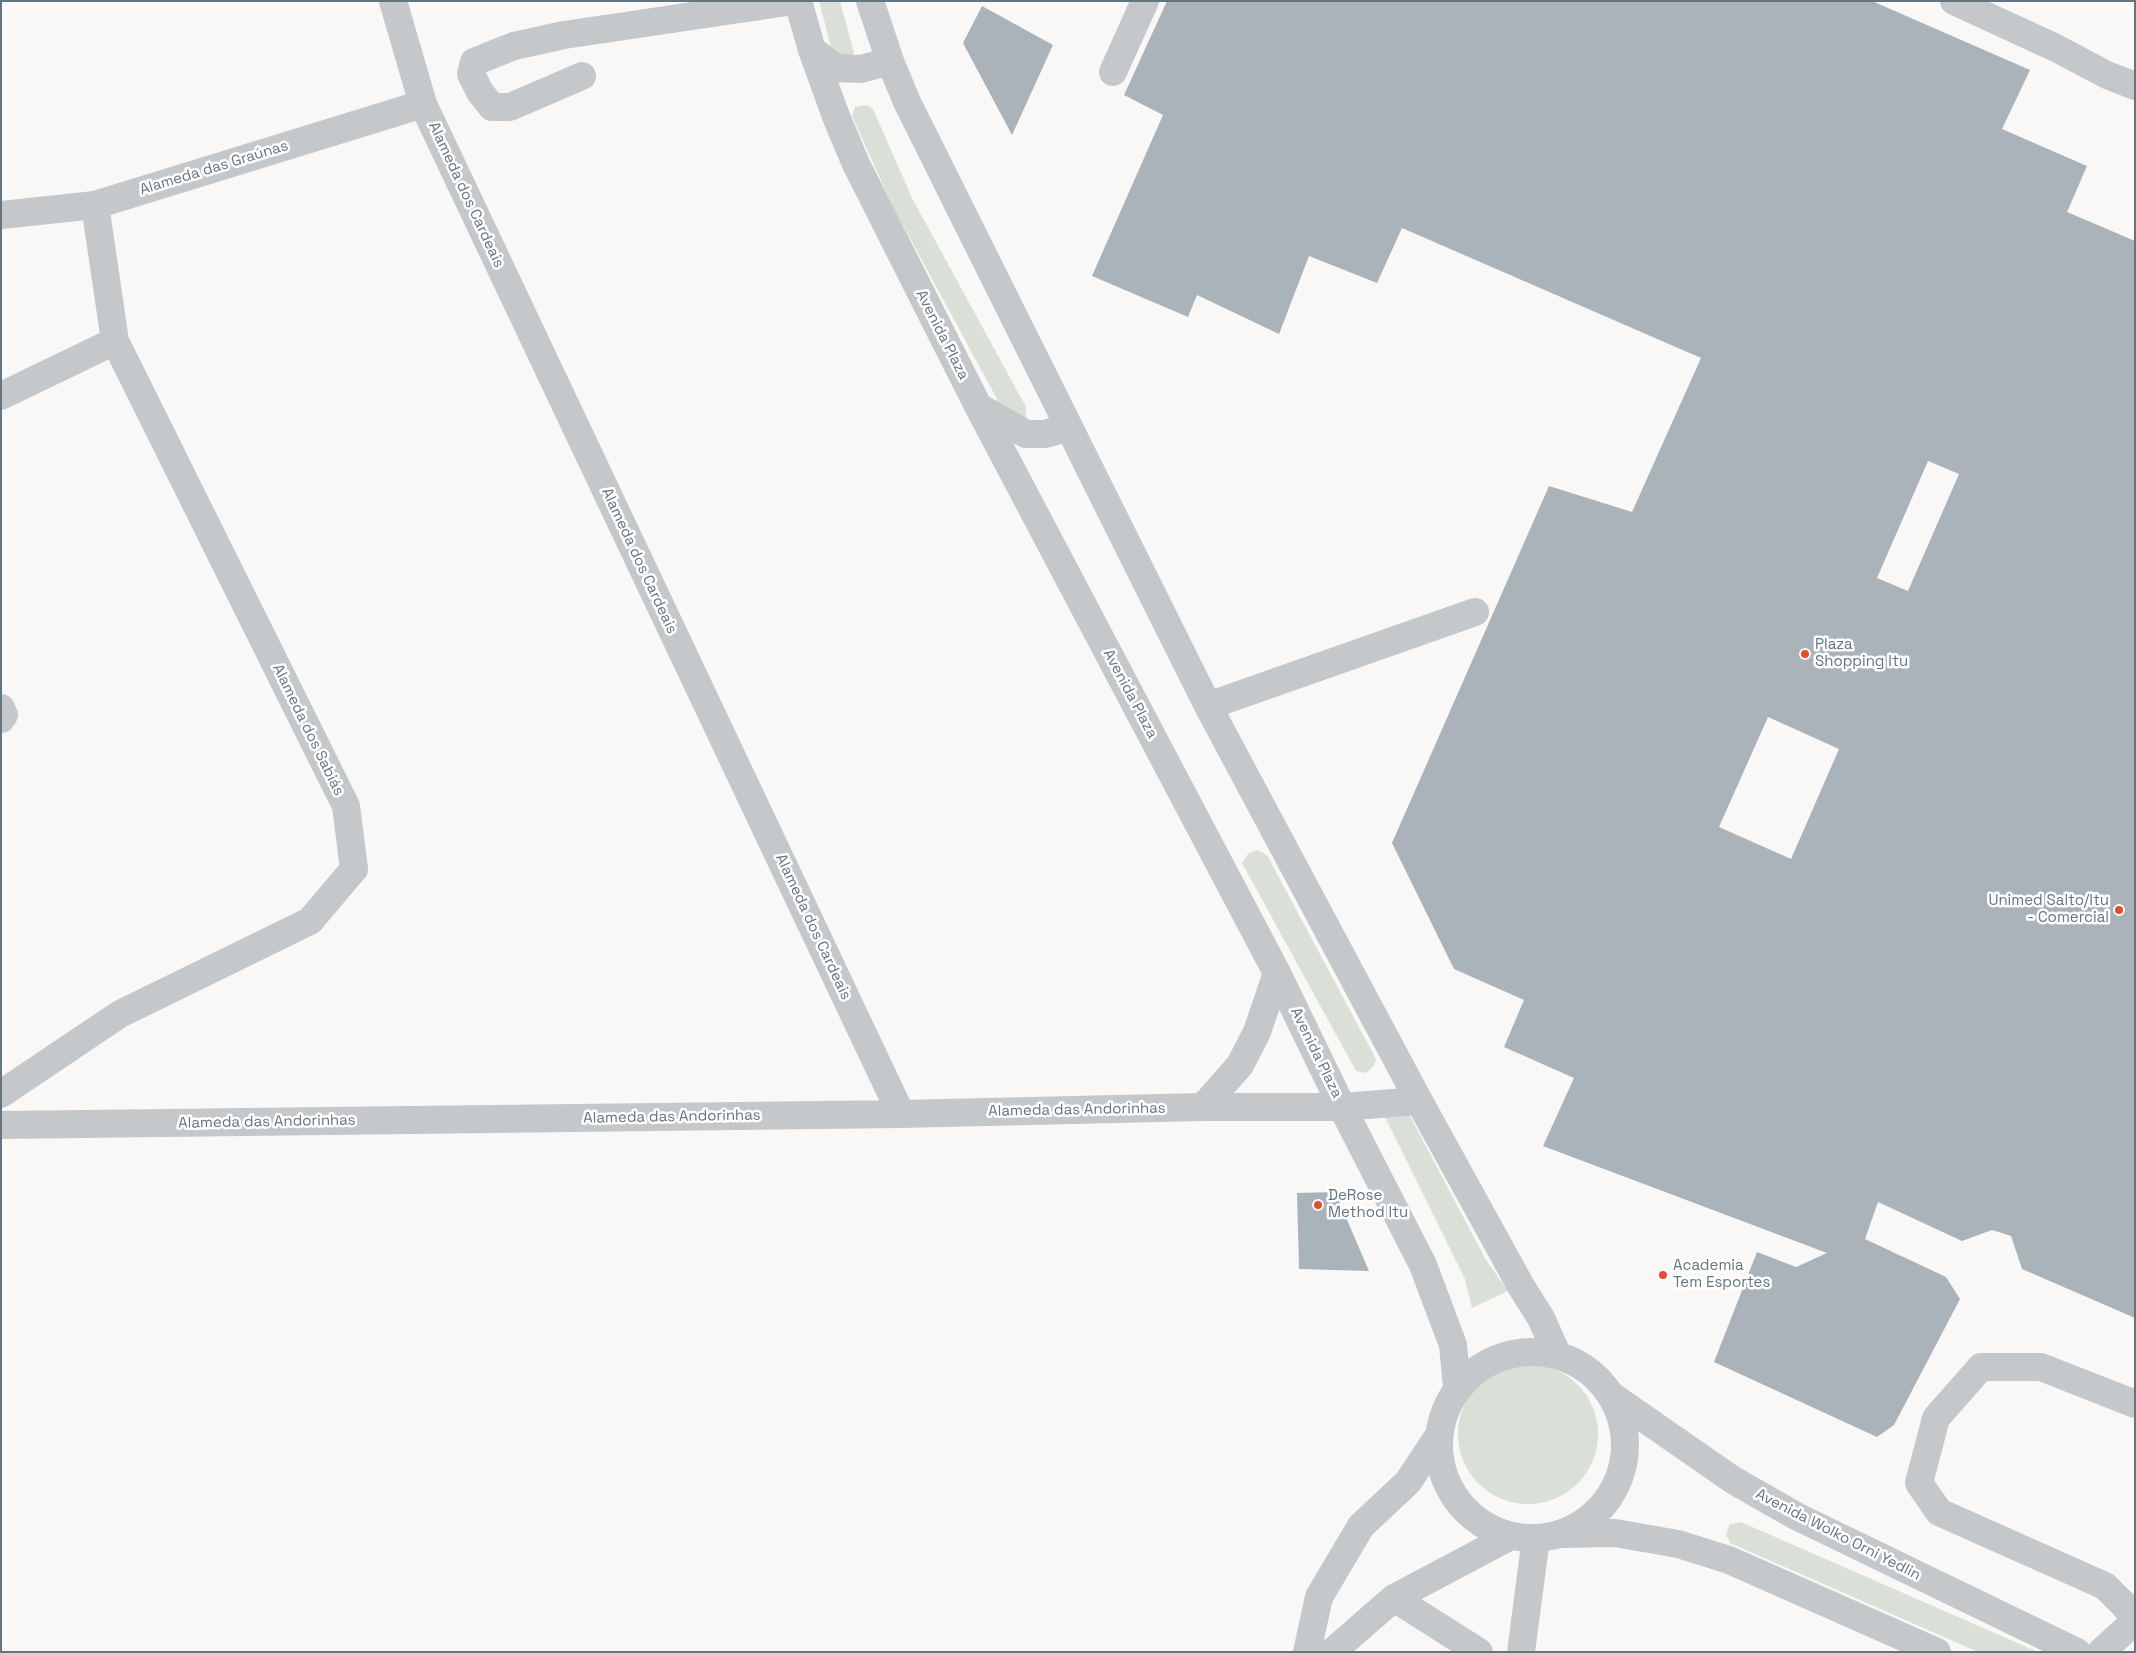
<!DOCTYPE html>
<meta charset="utf-8">
<style>
body{margin:0}
#map{position:relative;width:2136px;height:1653px;overflow:hidden;background:#f9f8f6;font-family:"Space Grotesk",sans-serif}
canvas{display:block}
.frame{position:absolute;inset:0;border:2px solid #637581;pointer-events:none}
</style>
<div id="map">
<canvas width="2136" height="1653"></canvas>
<div class="frame"></div>
</div>
<script>
const g = document.querySelector('canvas').getContext('2d');
g.lineJoin = 'round';
function paint(path, color) {
  g.fillStyle = color;
  g.fill(path, 'evenodd');
}
function poly(rows) {
  const path = new Path2D();
  for (const r of rows) {
    if (r.length === 3) {
      path.moveTo(r[0] + r[2], r[1]);
      path.arc(r[0], r[1], r[2], 0, 2 * Math.PI);
      continue;
    }
    path.moveTo(r[0], r[1]);
    for (let i = 2; i < r.length; i += 2) path.lineTo(r[i], r[i + 1]);
  }
  return path;
}
function stroke(path, color, width, dash) {
  g.strokeStyle = color;
  g.lineWidth = width;
  g.lineCap = dash ? 'butt' : 'round';
  g.setLineDash(dash || []);
  g.stroke(path);
}
function drawText(font, color, halo, rows, align = 'center') {
  g.font = font + ' "Space Grotesk",sans-serif';
  g.lineWidth = 5;
  g.setLineDash([]);
  g.textBaseline = 'middle';
  g.strokeStyle = halo;
  g.fillStyle = color;
  for (const [text, x, y, turn = 0] of rows) {
    g.save();
    g.translate(x, y);
    g.rotate((+turn || 0) * Math.PI / 180);
    g.textAlign = isNaN(turn) ? turn : align;
    if (halo) g.strokeText(text, 0, 0);
    g.fillText(text, 0, 0);
    g.restore();
  }
}
paint(poly([
 [819,1,840,1,854,53,849,58,833,55],
 [867,105,873,109,912,198,1026,407,1026,419,1004,412,893,207,852,116,855,107],
 [1257,850,1267,855,1376,1059,1373,1067,1366,1073,1356,1071,1242,863,1248,854],
 [1401,1112,1410,1116,1486,1260,1508,1291,1472,1308,1465,1279,1383,1113],
 [1528,1434,70],
 [1741,1522,2038,1652,1978,1652,1730,1543,1726,1534,1730,1524]
]), '#dae0d7');
paint(poly([
 [1167,1,1872,1,2030,70,2002,129,2087,166,2067,212,2135,241,2135,1318,2022,1269,2011,1236,1992,1230,1962,1241,1878,1202,1865,1239,1946,1277,1960,1299,1894,1425,1877,1437,1714,1362,1757,1252,1796,1267,1827,1253,1543,1146,1574,1078,1504,1047,1524,1000,1454,969,1392,843,1549,486,1632,512,1701,358,1402,228,1377,283,1309,256,1279,334,1197,295,1188,317,1092,276,1163,115,1124,95],
 [1928,461,1959,474,1908,591,1877,578],
 [1768,717,1839,749,1791,859,1719,827],
 [982,6,1053,45,1012,135,963,43],
 [1335,1192,1369,1271,1299,1269,1297,1193]
]), '#aab3b9');
stroke(poly([
 [393,1,423,104,901,1114],
 [798,1,812,50,837,119,856,164,978,406,1277,973,1342,1107,1423,1265,1453,1345,1457,1387],
 [870,1,890,61,907,102,1208,706,1419,1101,1522,1288,1541,1318,1557,1354],
 [1954,1,2056,48,2107,75,2135,86],
 [812,50,836,68,861,69,890,61],
 [1113,72,1145,1],
 [582,76,510,107,492,107,480,92,471,74,474,62,514,46,564,35,794,1],
 [1,215,95,205,423,104],
 [1,396,115,341],
 [979,407,1026,434,1045,434,1069,427],
 [1208,706,1475,612],
 [1,708,4,715,1,719],
 [1,1094,120,1014,310,921,354,869,346,806,115,341,95,205],
 [1203,1107,1240,1065,1257,1032,1277,973],
 [1,1125,901,1114,1203,1107,1342,1107,1419,1101],
 [1532,1445,93],
 [1612,1396,1733,1480,1796,1516,2077,1652],
 [2135,1404,2041,1367,1981,1367,1936,1418,1919,1483,1939,1512,2105,1586,2123,1604,2135,1619],
 [1563,1534,1615,1533,1678,1544,1729,1560,1937,1652],
 [1394,1598,1479,1652],
 [1307,1652,1319,1597,1361,1526,1408,1482,1437,1438],
 [1332,1652,1394,1598,1511,1536],
 [1521,1652,1536,1538],
 [2101,1652,2135,1621]
]), '#c4c8cb', 28);
for (const [x, y, r, color] of [
 [1805,654,5,"#e44f2b"],
 [2119,910,5,"#e44f2b"],
 [1318,1205,5,"#e44f2b"],
 [1663,1275,5,"#e44f2b"]
]) {
  const dot = new Path2D();
  dot.arc(x, y, r, 0, 2 * Math.PI);
  g.fillStyle = color;
  g.fill(dot);
  stroke(dot, '#fff', 2);
}
drawText('15px', '#637581', '#fff', [
 ["Alameda das Graúnas",214,168,-17],
 ["Alameda dos Cardeais",466,195,65],
 ["Avenida Plaza",942,335,63],
 ["Alameda dos Cardeais",639,561,65],
 ["Avenida Plaza",1130,694,62],
 ["Alameda dos Sabiás",308,730,64],
 ["Alameda dos Cardeais",813,927,65],
 ["Avenida Plaza",1316,1053,64],
 ["Alameda das Andorinhas",1077,1110,-1],
 ["Alameda das Andorinhas",672,1117,-1],
 ["Alameda das Andorinhas",267,1122,-1],
 ["Avenida Wolko Orni Yedlin",1838,1535,27]
]);
drawText('15px', '#637581', '#fff', [
 ["Plaza",1815,645],
 ["Shopping Itu",1815,662],
 ["Unimed Salto/Itu",2109,901,"right"],
 ["- Comercial",2109,918,"right"],
 ["DeRose",1328,1196],
 ["Method Itu",1328,1213],
 ["Academia",1673,1266],
 ["Tem Esportes",1673,1283]
], 'left');
</script>
